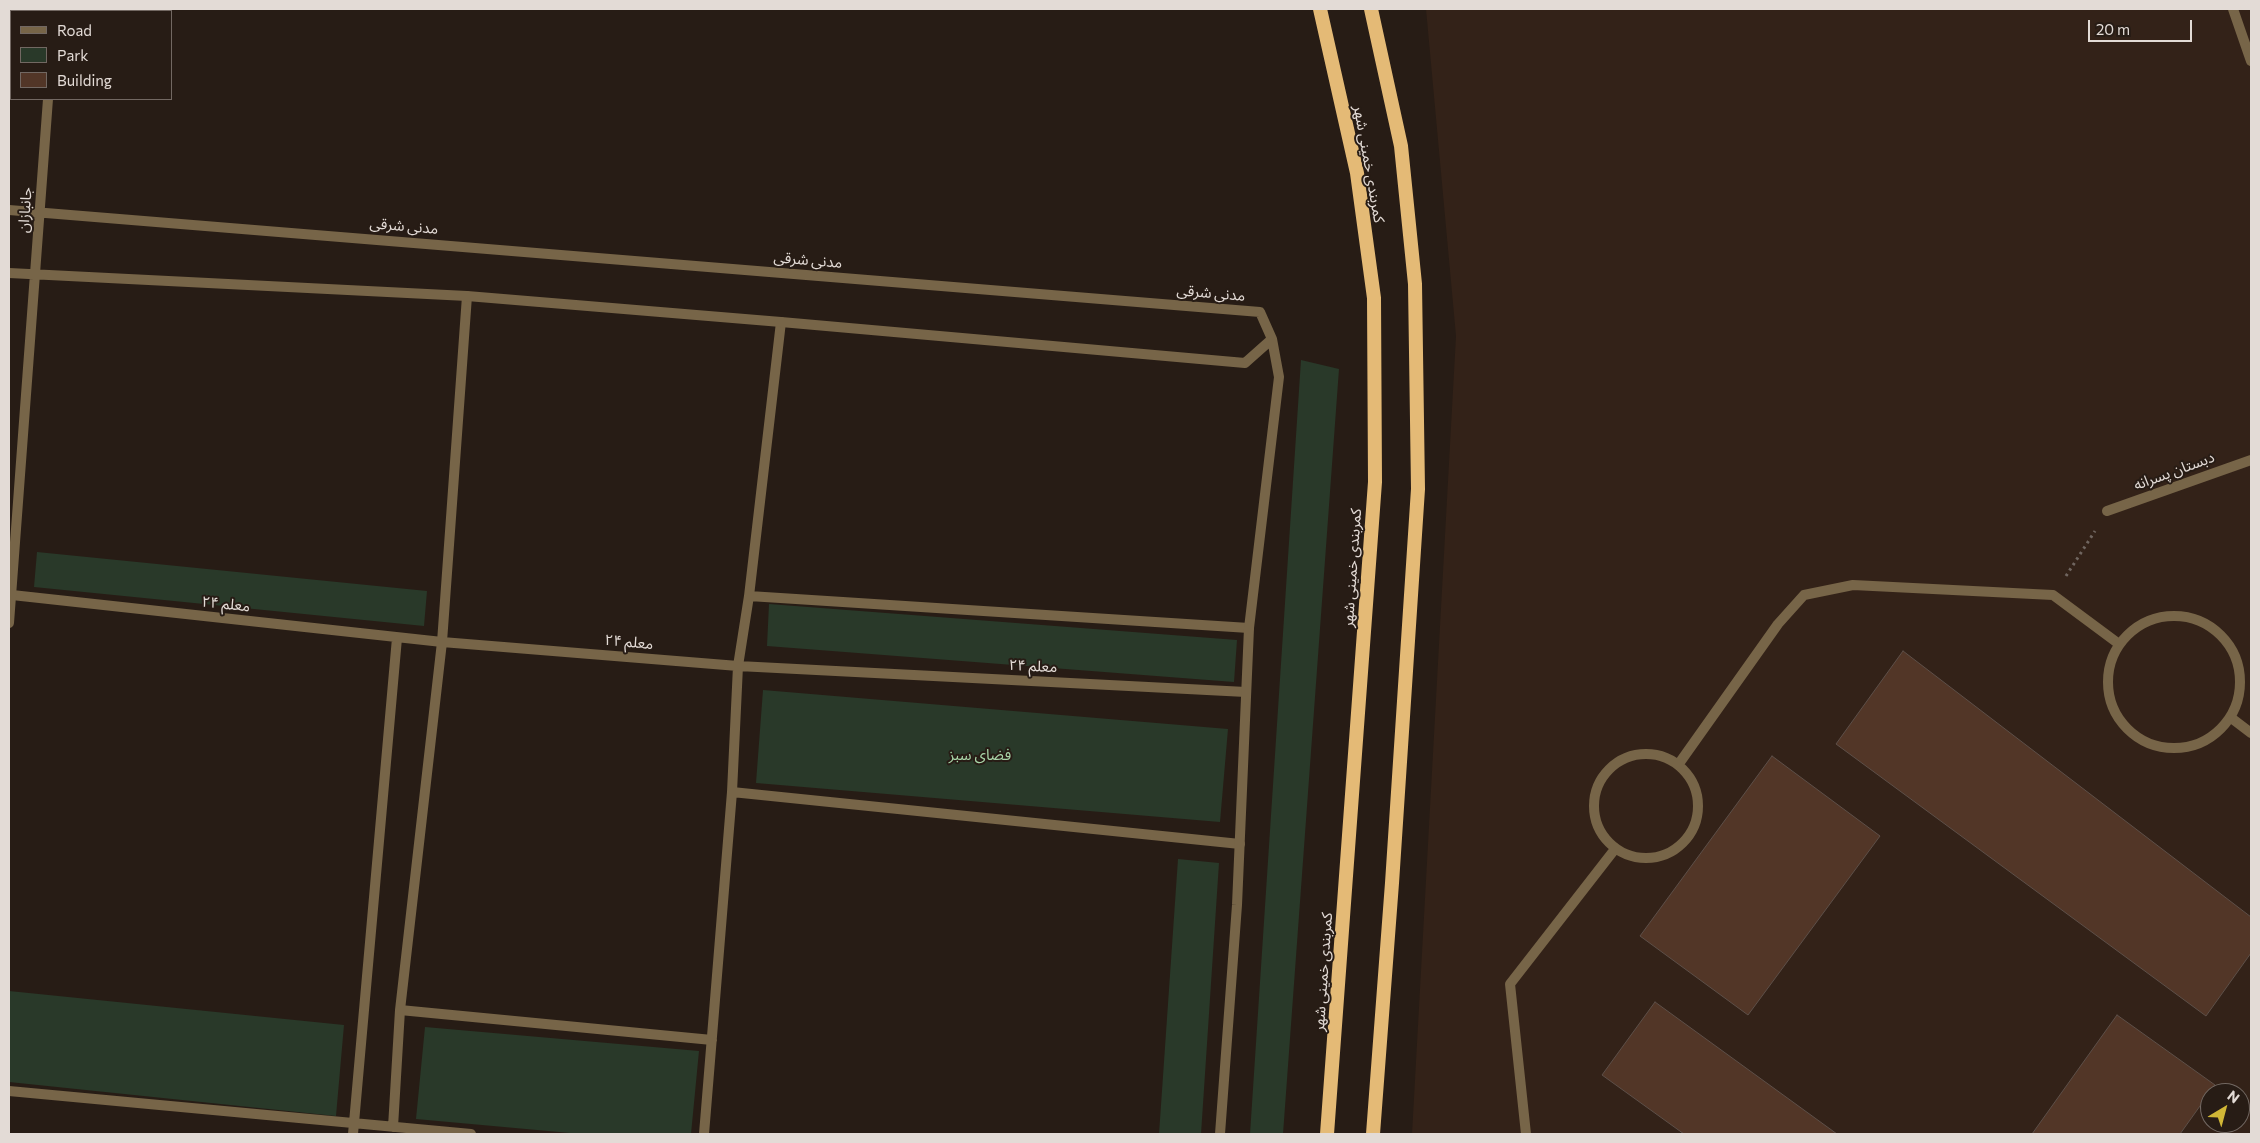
<!DOCTYPE html>
<meta charset="utf-8">
<style>
body{margin:0}
#map{position:relative;width:2260px;height:1143px;overflow:hidden;background:#271c15;font-family:Commissioner,sans-serif}
canvas{display:block}
.frame{position:absolute;inset:0;border:10px solid #e3dbd6;pointer-events:none}
.legend{position:absolute;left:10px;top:10px;width:162px;height:90px;box-sizing:border-box;background:#271c15;border:1px solid #726862;margin:0;padding:6px 9px;list-style:none;font-size:15px;color:#e3dbd6}
.legend li{display:flex;align-items:center;gap:10px;height:25px}
.legend b{width:25px;border:1px solid #726862}
.north{position:absolute;left:2200px;top:1083px;width:50px;height:50px;box-sizing:border-box;background:#271c15;border:1px solid #726862;border-radius:50%;rotate:37deg;font-size:14px;font-weight:700;line-height:20px;text-align:center;color:#e3dbd6}
.north::after{content:'';display:block;margin:auto;width:18px;height:22px;background:#d1b736;clip-path:polygon(50% 0,100% 100%,50% 72%,0 100%)}
.scale{position:absolute;left:2088px;top:20px;width:104px;height:22px;box-sizing:border-box;border:2px solid #e3dbd6;border-top:0;padding-left:6px;font-size:15px;line-height:18px;white-space:nowrap;color:#e3dbd6;-webkit-text-stroke:4px #271c15;paint-order:stroke}
</style>
<div id="map">
<canvas width="2260" height="1143"></canvas>
<div class="frame"></div>
<ul class="legend">
<li><b style="height:6px;background:#776548"></b>Road</li>
<li><b style="height:14px;background:#293929"></b>Park</li>
<li><b style="height:14px;background:#523627"></b>Building</li>
</ul>
<div class="north">N</div>
<div class="scale">20 m</div>
</div>
<script>
const g = document.querySelector('canvas').getContext('2d');
g.lineJoin = 'round';
function paint(path, color) {
  g.fillStyle = color;
  g.fill(path, 'evenodd');
}
function poly(rows) {
  const path = new Path2D();
  for (const r of rows) {
    if (r.length === 3) {
      path.moveTo(r[0] + r[2], r[1]);
      path.arc(r[0], r[1], r[2], 0, 2 * Math.PI);
      continue;
    }
    path.moveTo(r[0], r[1]);
    for (let i = 2; i < r.length; i += 2) path.lineTo(r[i], r[i + 1]);
  }
  return path;
}
function stroke(path, color, width, dash) {
  g.strokeStyle = color;
  g.lineWidth = width;
  g.lineCap = dash ? 'butt' : 'round';
  g.setLineDash(dash || []);
  g.stroke(path);
}
function drawText(font, color, halo, rows, align = 'center') {
  g.font = font + ' Commissioner,"Noto Sans Arabic",sans-serif';
  g.lineWidth = 4;
  g.setLineDash([]);
  g.textBaseline = 'middle';
  g.strokeStyle = halo;
  g.fillStyle = color;
  for (const [text, x, y, turn = 0] of rows) {
    g.save();
    g.translate(x, y);
    g.rotate((+turn || 0) * Math.PI / 180);
    g.textAlign = isNaN(turn) ? turn : align;
    if (halo) g.strokeText(text, 0, 0);
    g.fillText(text, 0, 0);
    g.restore();
  }
}
paint(poly([
 [1426,9,2251,9,2251,1134,1412,1134,1456,336],
 [2210,1093,2240,1093,2240,1123,2210,1123]
]), '#332218');
paint(poly([
 [1301,360,1339,369,1283,1134,1250,1134],
 [37,552,427,591,424,626,34,587],
 [769,604,1237,640,1234,682,767,646],
 [763,690,1228,729,1220,822,756,783],
 [1178,859,1219,863,1201,1134,1159,1134],
 [9,991,344,1025,336,1116,9,1082],
 [425,1027,699,1051,691,1134,581,1134,416,1119]
]), '#293929');
const building = poly([
 [1903,651,2251,917,2251,953,2206,1016,1836,744,1903,651],
 [1772,756,1880,836,1748,1015,1640,936,1772,756],
 [1655,1002,1837,1134,1684,1134,1602,1075,1655,1002],
 [2117,1015,2215,1085,2180,1134,2032,1134,2117,1015]
]);
paint(building, '#523627');
stroke(building, '#5d4f48', 1);
stroke(poly([
 [2066,576,2095,531]
]), '#706660', 3, [2.5, 4]);
stroke(poly([
 [2233,9,2251,61],
 [2107,511,2251,460],
 [2174,682,66],
 [2230,717,2251,733],
 [1646,806,52],
 [1678,765,1778,624,1804,595,1853,585,2053,595,2119,644],
 [1526,1134,1510,984,1615,849]
]), '#776548', 10);
stroke(poly([
 [12,595,442,642,738,666,1246,692],
 [749,596,1249,628],
 [732,792,1240,844],
 [400,1010,712,1040],
 [9,1091,471,1134],
 [393,1127,400,1010,442,642,467,296],
 [353,1134,397,638],
 [704,1134,732,792,738,666,749,596,781,322]
]), '#776548', 10);
stroke(poly([
 [54,11,55,9],
 [9,210,1260,312,1272,339,1245,363,781,322,467,296,9,273],
 [9,623,48,99],
 [1220,1134,1237,905,1249,628,1279,377,1272,339]
]), '#776548', 10);
stroke(poly([
 [1320,9,1357,173,1374,298,1375,482,1327,1134],
 [1371,9,1401,146,1415,284,1418,489,1392,883,1373,1134]
]), '#e4ba76', 14);
drawText('15px', '#e3dbd6', '#271c15', [
 ["کمربندی خمینی شهر",1369,164,80],
 ["جانبازان",25,210,-86],
 ["مدنی شرقی",404,226,5],
 ["مدنی شرقی",808,260,5],
 ["مدنی شرقی",1211,293,5],
 ["دبستان پسرانه",2174,471,-20],
 ["کمربندی خمینی شهر",1352,568,-86],
 ["معلم ۲۴",226,604,6],
 ["معلم ۲۴",629,642,5],
 ["معلم ۲۴",1033,666,3],
 ["کمربندی خمینی شهر",1323,972,-86]
]);
drawText('15px', '#a9d5a8', '#271c15', [
 ["فضای سبز",980,755]
]);
</script>
